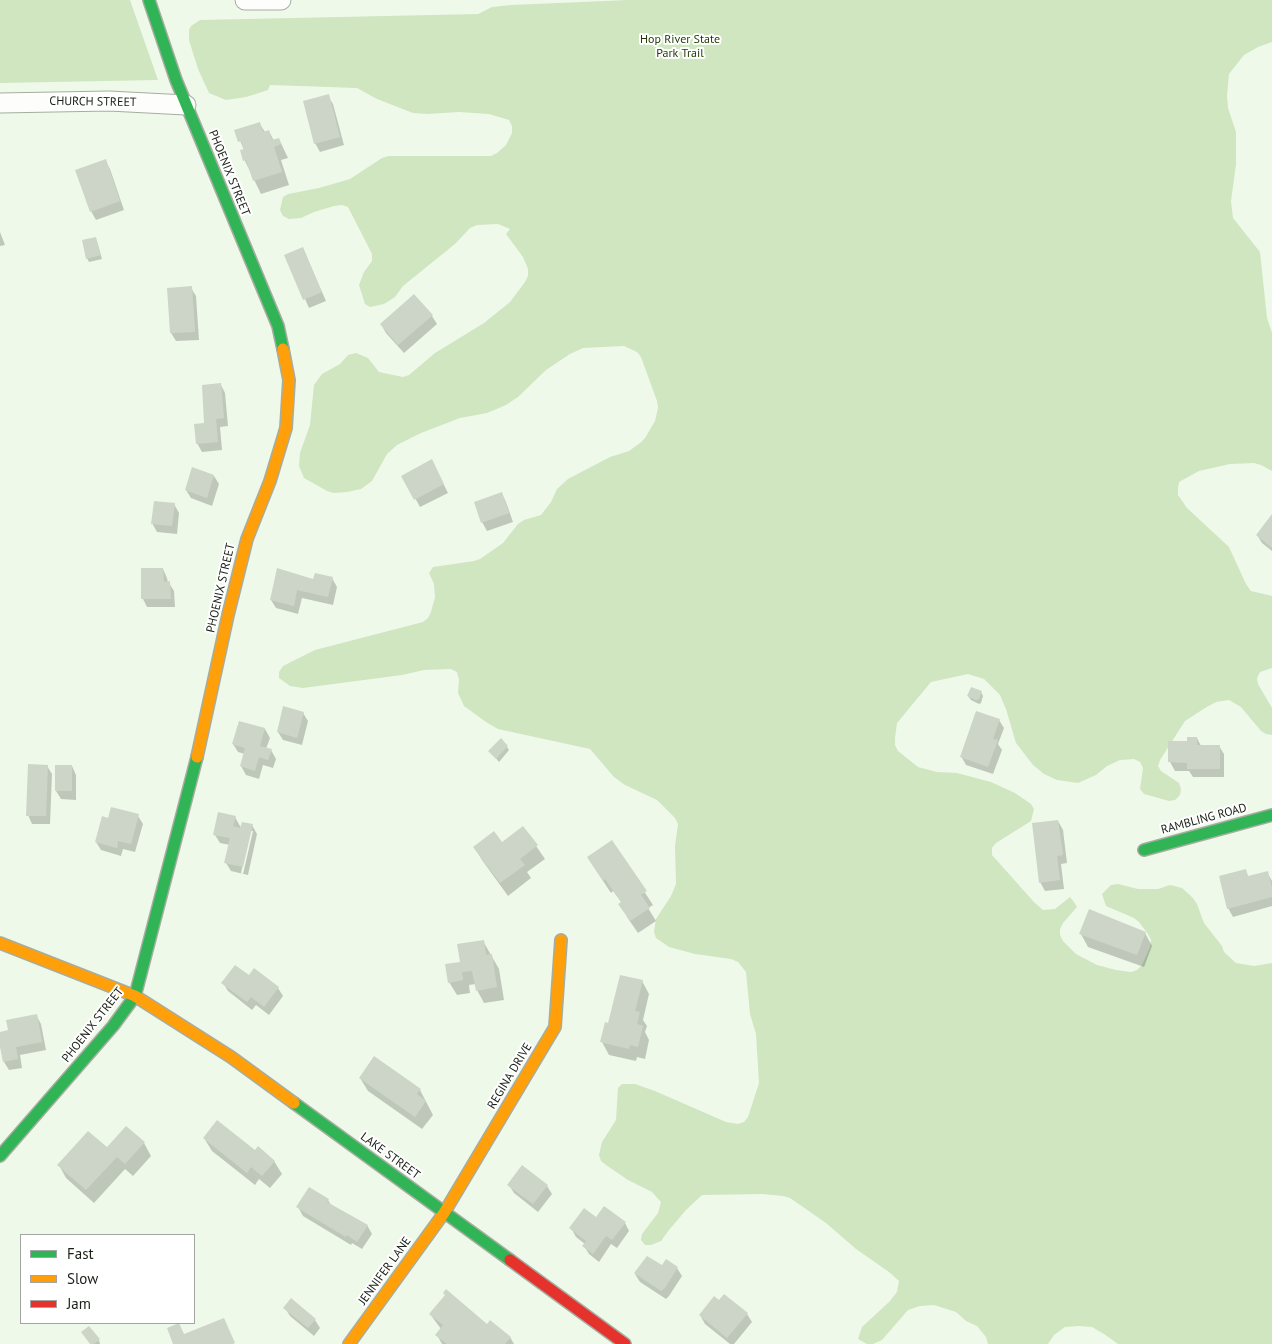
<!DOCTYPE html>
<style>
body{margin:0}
#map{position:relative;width:1272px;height:1344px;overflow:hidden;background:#eff9ea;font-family:"PT Sans",sans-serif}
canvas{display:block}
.legend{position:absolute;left:20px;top:1234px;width:175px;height:90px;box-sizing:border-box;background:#fff;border:1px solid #a3a5a2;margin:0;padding:6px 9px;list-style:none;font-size:15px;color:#191f16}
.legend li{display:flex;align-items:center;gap:10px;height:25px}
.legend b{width:25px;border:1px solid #a3a5a2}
</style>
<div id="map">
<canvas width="1272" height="1344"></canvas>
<ul class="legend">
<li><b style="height:6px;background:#30b455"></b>Fast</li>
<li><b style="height:6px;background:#ff9f0a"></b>Slow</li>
<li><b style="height:6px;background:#e5322d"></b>Jam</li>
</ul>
</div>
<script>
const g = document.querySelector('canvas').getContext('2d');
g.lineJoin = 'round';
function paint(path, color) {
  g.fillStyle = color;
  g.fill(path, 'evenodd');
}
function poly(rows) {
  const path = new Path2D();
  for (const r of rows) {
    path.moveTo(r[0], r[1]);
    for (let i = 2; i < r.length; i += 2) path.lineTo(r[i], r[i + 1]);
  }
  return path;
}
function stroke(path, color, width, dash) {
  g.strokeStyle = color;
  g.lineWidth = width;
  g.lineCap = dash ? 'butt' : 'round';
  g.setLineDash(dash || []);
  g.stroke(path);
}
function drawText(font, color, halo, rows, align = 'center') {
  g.font = font + ' "PT Sans",sans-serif';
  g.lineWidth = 4;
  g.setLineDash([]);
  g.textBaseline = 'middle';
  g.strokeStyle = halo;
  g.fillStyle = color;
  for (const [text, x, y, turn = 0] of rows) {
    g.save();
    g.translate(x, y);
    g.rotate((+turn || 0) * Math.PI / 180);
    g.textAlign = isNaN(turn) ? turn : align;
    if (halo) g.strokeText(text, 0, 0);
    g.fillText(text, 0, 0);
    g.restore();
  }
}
paint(poly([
 [0,0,130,0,158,80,0,83],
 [628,0,1272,0,1272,42,1258,47,1244,55,1229,74,1227,96,1228,108,1236,132,1236,164,1231,201,1233,218,1260,252,1267,318,1272,333,1272,471,1261,465,1254,463,1230,464,1199,471,1179,482,1178,488,1178,495,1187,508,1229,547,1246,584,1251,591,1272,596,1272,668,1260,672,1257,678,1258,684,1272,708,1272,735,1266,734,1261,731,1241,707,1229,700,1216,702,1205,708,1185,721,1160,760,1158,766,1161,771,1179,783,1181,789,1180,795,1175,800,1169,801,1144,794,1140,789,1143,768,1140,762,1134,759,1120,760,1107,766,1096,775,1078,783,1057,780,1044,774,1033,765,1016,743,1006,709,1000,695,984,679,968,674,931,682,897,723,895,738,895,745,898,751,918,767,937,772,957,773,991,782,1015,793,1031,804,1034,809,1031,821,996,843,992,848,992,855,1034,902,1043,910,1055,909,1070,897,1074,902,1077,907,1063,923,1060,929,1060,935,1063,941,1076,954,1097,965,1116,970,1131,972,1137,970,1142,965,1150,947,1151,940,1148,934,1139,922,1134,918,1106,906,1102,894,1111,885,1118,884,1138,889,1158,889,1170,885,1182,888,1193,898,1197,904,1204,923,1222,946,1224,952,1236,963,1254,966,1272,963,1272,1344,1118,1344,1104,1334,1092,1327,1079,1326,1065,1327,1054,1335,1048,1344,988,1344,986,1337,977,1326,966,1321,956,1312,934,1305,920,1306,908,1310,882,1340,873,1344,867,1344,858,1339,862,1327,889,1302,897,1292,899,1281,889,1272,856,1249,826,1223,790,1198,783,1196,762,1194,702,1195,686,1210,669,1230,661,1241,651,1245,645,1245,641,1240,642,1234,658,1213,661,1202,652,1192,628,1180,606,1165,601,1161,599,1155,602,1142,616,1120,618,1088,622,1084,635,1084,655,1091,726,1122,738,1124,744,1122,748,1117,759,1083,756,1034,750,1014,746,972,738,962,731,959,695,954,669,947,656,938,654,932,656,919,671,896,676,884,675,846,678,824,675,818,657,800,625,785,614,777,590,749,498,729,486,722,464,706,458,693,459,680,457,672,451,669,424,670,402,675,303,688,290,686,279,678,279,672,283,666,315,650,423,622,428,618,431,612,435,597,434,584,429,573,433,567,474,561,480,559,503,543,518,524,524,520,541,515,551,502,557,489,568,479,610,457,629,451,640,443,645,438,655,421,658,408,657,401,641,357,637,352,624,346,583,348,570,354,546,370,518,397,506,405,487,413,460,418,421,433,397,445,387,454,372,481,361,489,347,492,334,493,327,491,304,478,299,466,300,453,310,425,314,385,322,374,340,364,348,355,356,353,368,358,379,372,403,377,409,375,435,353,484,323,510,302,525,282,528,276,528,269,523,257,506,234,510,229,498,224,477,225,470,228,455,244,403,286,395,297,384,304,370,307,365,304,359,285,364,272,372,261,372,254,348,207,342,205,334,206,314,212,301,218,289,219,283,216,280,210,283,197,288,194,319,188,350,179,382,158,389,156,491,156,497,153,506,145,512,133,512,126,509,120,489,114,459,112,427,114,413,113,377,99,357,88,270,85,268,90,262,92,246,97,226,100,209,93,198,69,189,40,189,30,191,26,200,20,478,14,492,7,511,5]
]), '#cfe6c1');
paint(poly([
 [328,96,333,104,344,145,320,152,315,143],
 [259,123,265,132,269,131,274,141,279,139,288,158,281,160,289,185,261,194,245,161,242,151,244,150,236,131],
 [105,161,110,169,124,210,96,220,91,211],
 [0,232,5,245,0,246],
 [97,242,102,259,89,262,87,258],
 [303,249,326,301,309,308,286,256],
 [191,288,196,296,199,340,176,341,171,333],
 [414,296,432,316,437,324,404,353,386,333,381,324],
 [221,385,225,393,228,426,220,427,222,450,202,452,197,443],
 [436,469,448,493,420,507,403,476],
 [214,476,219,484,212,506,191,498,186,490],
 [502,494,506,502,513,522,487,531,482,522],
 [174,504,179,513,177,534,157,532,152,523],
 [1272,516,1272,551,1262,543,1257,535],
 [163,569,167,578,168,583,169,583,174,591,175,607,147,607,143,599],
 [332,578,337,587,333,605,302,598,298,614,276,608,271,600,314,580],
 [981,692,983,696,981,703,979,704,971,700,968,696],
 [303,713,308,721,302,745,283,740,278,732],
 [999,720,1004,728,998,744,1002,750,993,774,966,765,961,756],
 [265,729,270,738,266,749,271,750,276,759,273,768,263,765,259,779,246,775,241,766,245,754,238,752,233,744],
 [1197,738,1201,746,1219,746,1224,754,1224,777,1193,777,1189,771,1175,771,1170,762,1170,742,1188,742],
 [507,747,509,750,499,762,490,751],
 [47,766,52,774,50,824,32,824,28,815],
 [72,766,76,775,76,800,61,799,56,791],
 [138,816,143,824,135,852,123,849,121,856,101,850,96,842,109,819],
 [235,817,241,828,252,825,257,834,248,875,231,871,226,863,230,845,220,843,215,835],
 [250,831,253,831,243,874,241,873],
 [1058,821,1063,830,1067,863,1061,864,1064,889,1045,891,1040,882],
 [523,827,545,859,527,872,531,878,508,896,482,860,474,847,501,844],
 [612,842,653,905,648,908,656,921,638,933,627,917,622,903,613,891,611,893,588,858],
 [1245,871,1249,877,1267,872,1272,881,1272,906,1233,917,1228,908],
 [1145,933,1152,946,1144,967,1088,947,1081,934],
 [483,941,499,969,504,1000,484,1003,477,990,476,984,469,985,470,993,457,995,449,982,462,963],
 [255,970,278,988,283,996,269,1015,256,1005,252,1010,228,991,223,983,249,977],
 [642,981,649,994,643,1020,647,1026,645,1032,649,1040,645,1059,637,1057,636,1061,609,1055,602,1042,609,1024],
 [36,1015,41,1024,46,1050,20,1055,22,1068,9,1070,4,1062,0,1033,10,1031],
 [360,1078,420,1090,433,1115,422,1129,368,1091],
 [126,1127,144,1143,151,1156,133,1176,125,1169,94,1203,66,1178,59,1165,107,1149],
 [204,1138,255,1152,274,1161,282,1174,270,1188,259,1179,255,1185,212,1151],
 [509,1185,547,1186,552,1194,538,1212,514,1193],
 [328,1200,331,1205,367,1225,372,1234,362,1249,352,1243,351,1245,303,1216,298,1207],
 [596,1219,625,1223,629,1231,617,1248,611,1244,599,1262,589,1254,584,1246,585,1244,576,1237,571,1228],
 [663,1267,677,1268,682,1276,669,1296,666,1299,640,1282,635,1274],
 [285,1308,315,1320,320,1328,314,1336,290,1316],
 [430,1314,487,1326,510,1337,514,1344,442,1344,437,1335,441,1329],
 [747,1314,752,1322,734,1344,730,1344,705,1324,700,1315],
 [99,1340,100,1344,91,1344]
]), '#0003');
paint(poly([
 [329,94,340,137,314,144,303,101],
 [260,122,263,132,269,130,272,140,279,138,281,144,274,147,282,172,253,181,246,160,243,161,240,150,244,149,241,141,238,142,234,130],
 [106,159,120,201,90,212,75,170],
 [96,237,101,255,86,259,82,240],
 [303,247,322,292,303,300,284,255],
 [192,286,195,332,170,333,167,288],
 [414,294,433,315,398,345,380,324],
 [221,383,224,418,216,419,218,442,196,444,194,424,204,423,202,385],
 [432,459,444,484,414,500,401,476],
 [192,467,214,475,207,498,185,490],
 [502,492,509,513,481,523,474,502],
 [154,501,175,503,172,526,151,524],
 [1272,514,1272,548,1256,535],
 [141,568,163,568,164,582,170,581,171,599,141,599],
 [277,568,313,579,315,573,333,577,328,597,297,590,294,606,270,600],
 [971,687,982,691,979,699,976,700,967,696],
 [283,706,304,712,297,738,277,732],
 [976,711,1000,719,993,739,998,740,988,767,960,757],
 [239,721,265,728,260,746,272,749,268,760,259,757,255,771,240,766,245,748,232,744],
 [1187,737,1197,737,1197,745,1220,745,1220,769,1187,769,1187,763,1168,762,1168,741,1187,741],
 [501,738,508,746,496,759,488,751],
 [28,764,48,765,46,816,26,816],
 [55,765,72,765,72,791,55,791],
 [111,807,139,814,131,844,118,841,117,848,95,842,102,816,108,818],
 [218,812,236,816,233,826,240,828,242,822,253,824,243,867,224,863,230,838,213,835],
 [1058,820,1063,855,1057,856,1060,880,1039,883,1032,823],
 [523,826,538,845,520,859,525,865,500,883,473,847,494,831,502,842],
 [612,840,647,891,641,895,650,908,630,921,618,904,621,902,605,879,603,881,587,857],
 [1246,869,1248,876,1268,871,1272,887,1272,897,1227,909,1219,876],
 [1089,909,1146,932,1137,955,1079,934],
 [484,940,486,955,492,954,497,987,476,991,472,971,462,972,463,980,448,983,445,964,460,962,457,944],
 [235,965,249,975,254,968,279,987,264,1007,251,997,247,1002,221,983],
 [620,975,643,980,635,1011,640,1012,637,1024,643,1026,638,1047,630,1045,629,1049,600,1042,605,1022,608,1023],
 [37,1014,42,1042,16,1047,18,1059,3,1062,0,1047,0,1032,8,1030,6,1020],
 [374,1056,421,1089,417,1094,426,1101,415,1117,359,1078],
 [217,1120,255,1150,258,1146,275,1161,262,1176,251,1167,247,1173,203,1138],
 [126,1126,145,1142,125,1164,117,1157,86,1190,57,1165,88,1131,107,1147],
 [522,1165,548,1185,533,1204,507,1185],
 [309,1187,329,1199,327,1202,368,1225,357,1242,347,1235,346,1237,296,1207],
 [604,1206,626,1222,612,1240,606,1236,593,1254,582,1246,586,1241,569,1228,584,1208,596,1217],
 [647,1256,662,1265,666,1259,678,1267,665,1288,661,1291,634,1273],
 [446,1289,487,1324,490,1320,511,1337,505,1344,447,1344,435,1335,443,1325,429,1314,445,1295,443,1293],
 [724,1294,748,1313,727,1338,699,1315,714,1296,719,1300],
 [291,1298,316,1319,308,1328,283,1308],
 [224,1318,235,1343,233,1344,173,1344,167,1328,179,1323,184,1334],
 [89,1326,100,1339,94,1344,90,1344,81,1332]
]), '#cdd5c9');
const street = poly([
 [245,0,281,0],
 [0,103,109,101,186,105]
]);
const fast = poly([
 [149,0,176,80,278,326,283,349],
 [1144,850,1272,815],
 [294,1103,510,1260],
 [0,1156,113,1026,135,996,197,757]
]);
const slow = poly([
 [197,757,228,615,247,539,270,481,286,428,289,380,283,349],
 [0,943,135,996,231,1057,294,1103],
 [349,1344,444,1213,555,1027,561,940]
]);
const jam = poly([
 [510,1260,625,1344]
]);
stroke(street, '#a5ada1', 21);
stroke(fast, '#a5ada1', 14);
stroke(slow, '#a5ada1', 14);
stroke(jam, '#a5ada1', 14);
stroke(street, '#fdfefc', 19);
stroke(fast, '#30b455', 11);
stroke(slow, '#ff9f0a', 11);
stroke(jam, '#e5322d', 11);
drawText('12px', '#1b3800', '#fff', [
 ["Hop River State",680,40],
 ["Park Trail",680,54]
]);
drawText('12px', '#191f16', '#fff', [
 ["CHURCH STREET",93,102,1],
 ["PHOENIX STREET",229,173,68],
 ["PHOENIX STREET",221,588,-77],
 ["RAMBLING ROAD",1204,819,-15],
 ["PHOENIX STREET",93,1025,-52],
 ["REGINA DRIVE",510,1076,-59],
 ["LAKE STREET",390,1156,36],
 ["JENNIFER LANE",385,1271,-54]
]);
</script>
